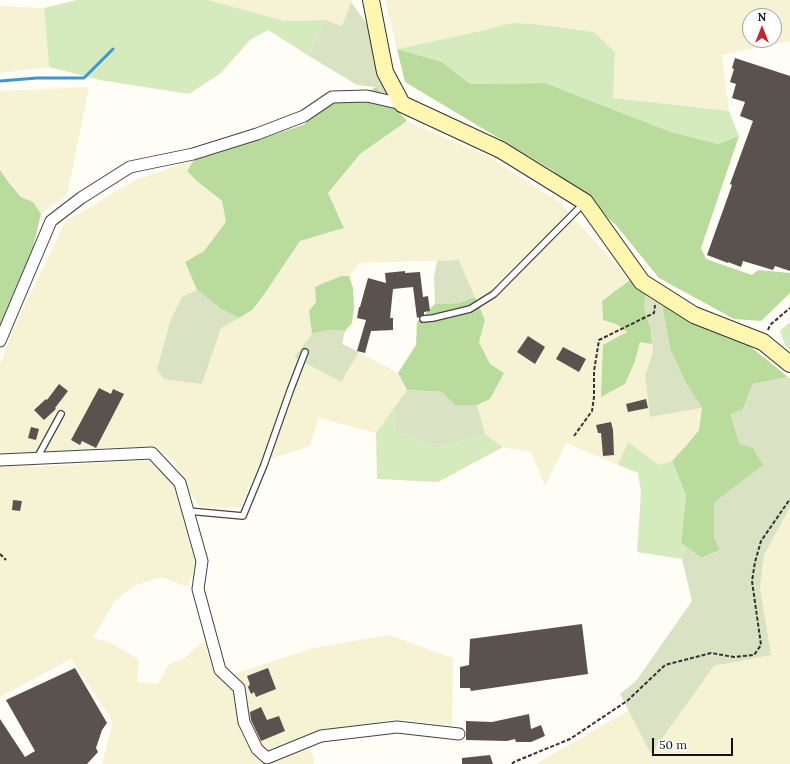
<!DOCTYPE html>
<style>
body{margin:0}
#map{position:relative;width:790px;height:764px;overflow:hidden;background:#fffdf5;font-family:Lora,serif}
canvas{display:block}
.north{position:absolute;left:742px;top:8px;width:40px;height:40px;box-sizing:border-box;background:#fff;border:1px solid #a0a0a0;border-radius:50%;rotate:0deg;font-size:11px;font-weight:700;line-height:16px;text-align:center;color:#111}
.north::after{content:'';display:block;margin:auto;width:14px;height:18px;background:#c4262e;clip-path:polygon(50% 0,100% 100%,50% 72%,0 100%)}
.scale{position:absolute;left:652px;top:738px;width:81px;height:18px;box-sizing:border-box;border:2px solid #111;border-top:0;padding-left:5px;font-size:12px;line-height:14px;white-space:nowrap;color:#111;-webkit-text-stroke:3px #fff;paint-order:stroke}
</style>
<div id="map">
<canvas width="790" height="764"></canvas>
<div class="north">N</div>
<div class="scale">50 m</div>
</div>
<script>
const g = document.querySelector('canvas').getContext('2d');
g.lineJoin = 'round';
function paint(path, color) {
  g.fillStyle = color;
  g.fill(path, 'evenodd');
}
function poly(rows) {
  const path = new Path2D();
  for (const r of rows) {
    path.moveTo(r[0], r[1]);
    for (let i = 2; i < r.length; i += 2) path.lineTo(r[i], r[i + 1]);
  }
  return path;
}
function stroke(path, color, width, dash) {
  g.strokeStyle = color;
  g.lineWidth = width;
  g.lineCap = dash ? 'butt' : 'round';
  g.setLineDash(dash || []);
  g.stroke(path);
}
paint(poly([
 [208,0,352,0,342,26,325,20,285,21],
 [385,0,790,0,790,41,722,55,729,111,612,98,615,52,594,32,534,24,512,23,485,30,397,49],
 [750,16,774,16,774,40,750,40],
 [0,6,44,8,49,67,0,73],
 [89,87,67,195,41,214,33,202,22,197,9,183,0,170,0,91],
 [407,121,490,157,559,202,630,280,602,301,603,320,616,324,627,332,635,361,640,342,652,344,653,352,645,375,650,417,702,408,699,430,684,448,672,461,659,465,628,443,618,465,566,443,545,486,531,452,503,447,485,434,477,405,490,399,490,364,479,342,485,320,459,260,359,263,349,276,341,276,315,287,316,302,309,311,312,334,294,357,341,382,359,352,398,373,407,390,376,433,319,418,310,446,260,463,240,508,200,507,185,486,175,462,155,446,102,448,31,467,150,460,176,488,197,561,188,587,161,577,134,586,114,602,93,638,112,643,139,660,137,682,158,684,169,664,183,659,204,641,214,674,234,674,313,648,389,635,453,658,452,726,398,719,320,731,311,750,315,764,102,764,113,722,71,659,0,697,0,364,13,330,65,222,135,180,194,160,187,171,198,182,222,202,226,222,204,251,185,262,197,290,182,297,171,319,202,384,221,328,252,310,263,296,300,241,344,228,328,193,360,154],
 [790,507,790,764,536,764,629,710,651,754,714,666,770,655,760,588,764,555]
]), '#f6f3d4');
paint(poly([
 [77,0,208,0,285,21,325,20,309,56,268,30,250,40,221,73,189,94,100,80,49,67,44,8],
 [512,23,534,24,594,32,615,52,613,98,729,111,739,136,718,144,671,132,545,83,470,84,442,62,397,49,485,30],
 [790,322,790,350,785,345,780,331],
 [394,408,395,431,435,448,485,434,503,447,438,482,377,479,376,433],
 [628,442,659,465,672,461,686,495,681,543,686,547,682,559,637,552,641,492,638,473,618,465]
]), '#d5ebbd');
paint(poly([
 [397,49,442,62,470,84,545,83,671,132,718,144,739,136,701,248,706,259,752,275,758,270,790,273,790,293,761,321,734,319,659,278,615,224,552,170,405,82],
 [376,87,407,121,360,154,328,193,344,228,300,241,263,296,252,310,239,318,221,309,197,290,185,262,204,251,226,222,222,201,198,182,187,171,194,160,221,152,303,125,333,103,350,103],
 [0,170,9,183,21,197,33,202,41,214,30,260,0,327],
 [341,276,349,276,353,288,354,307,352,323,345,331,329,330,312,334,309,311,316,302,315,287,324,283],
 [630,280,646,295,644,307,651,330,652,344,640,342,635,361,625,384,601,397,603,345,627,332,616,324,603,320,602,301],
 [475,297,485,320,479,342,490,364,504,373,490,399,477,405,455,405,441,392,407,390,398,373,416,345,417,322,435,304,458,303],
 [662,305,725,335,747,344,788,377,753,384,743,409,753,448,764,465,714,503,714,536,720,550,701,558,681,543,686,495,672,461,684,448,699,430,702,408,685,382,670,349]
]), '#b9dc9c');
paint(poly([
 [351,2,370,28,390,88,384,96,376,87,357,85,309,56,325,20,342,26],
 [459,260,475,297,458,303,435,304,434,277,437,261],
 [197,290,221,309,239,318,221,328,202,384,164,379,157,369,171,319,182,297],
 [646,295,662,305,670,349,685,382,702,408,650,417,645,375,653,352,651,330,644,307],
 [329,330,345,331,342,344,359,352,341,382,294,357,312,334],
 [788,377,790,378,790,507,764,555,760,588,771,655,714,666,651,754,620,694,636,681,692,601,682,559,686,547,701,558,720,550,714,536,714,503,763,465,753,448,739,444,730,414,743,409,753,384],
 [407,390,441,392,455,405,477,405,485,434,435,448,395,431,394,408]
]), '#d9e3c4');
stroke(poly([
 [0,81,37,78,84,78,113,49]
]), '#3f96cf', 3);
paint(poly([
 [735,58,790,76,790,271,775,266,773,270,743,261,741,267,728,262,728,263,707,255,732,185,730,184,753,121,740,116,745,102,732,98,736,84,730,82,734,69,732,68],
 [405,271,405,273,420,272,423,297,428,296,430,311,424,312,424,315,417,318,413,287,393,289,390,318,393,318,393,330,371,331,365,353,357,351,366,320,357,318,359,307,360,307,368,278,386,283,385,273],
 [528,336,545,347,535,364,517,352],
 [563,347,586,359,579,372,556,359],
 [59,384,68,391,55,408,56,409,44,420,34,410,46,399,47,400],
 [99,388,111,394,113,389,124,394,96,448,82,441,80,445,71,440],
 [646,399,648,408,628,412,626,404],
 [611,422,613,430,614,455,603,456,601,433,598,433,596,425],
 [31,427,39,429,36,440,28,438],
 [13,500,22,501,20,511,12,510],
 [582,624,588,674,471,691,470,688,460,688,460,667,469,665,470,639],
 [75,668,107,723,102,730,96,748,98,752,87,764,0,764,0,719,25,757,35,751,6,700],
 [268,668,276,689,256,697,254,692,251,694,248,687,250,684,247,676],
 [261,707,267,720,279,716,285,731,261,741,251,720,250,712],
 [529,714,531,729,541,725,545,736,531,742,516,742,515,739,507,741,466,740,466,721,492,722],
 [490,755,493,764,462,764,462,758]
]), '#5a524d');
const lane = poly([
 [423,319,433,318,470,309,494,294,584,203],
 [37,458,61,414],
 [188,511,243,516,264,465,290,391,305,352]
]);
const street = poly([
 [0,341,51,221,81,198,130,167,193,154,257,134,304,116,332,97,367,96,402,104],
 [0,460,152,453,180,483,202,561,198,589,220,670,239,688,244,722,257,749,267,758,321,736,397,727,459,734]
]);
const secondary = poly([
 [371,0,385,72,402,104,501,150,585,202,642,282,694,315,763,342,790,364]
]);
stroke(lane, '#444', 8);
stroke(street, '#444', 13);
stroke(secondary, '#333', 18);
stroke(poly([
 [768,330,770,325,790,308],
 [574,436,592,411,594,397,594,371,599,340,654,313,655,305],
 [0,554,6,560],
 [512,764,514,762,570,739,627,701,665,665,711,653,734,657,754,655,761,645,752,581,755,562,761,541,790,499]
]), '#333', 2, [4, 2]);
stroke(lane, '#fff', 5.5);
stroke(street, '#fff', 11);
stroke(secondary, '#fff6b0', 16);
</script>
